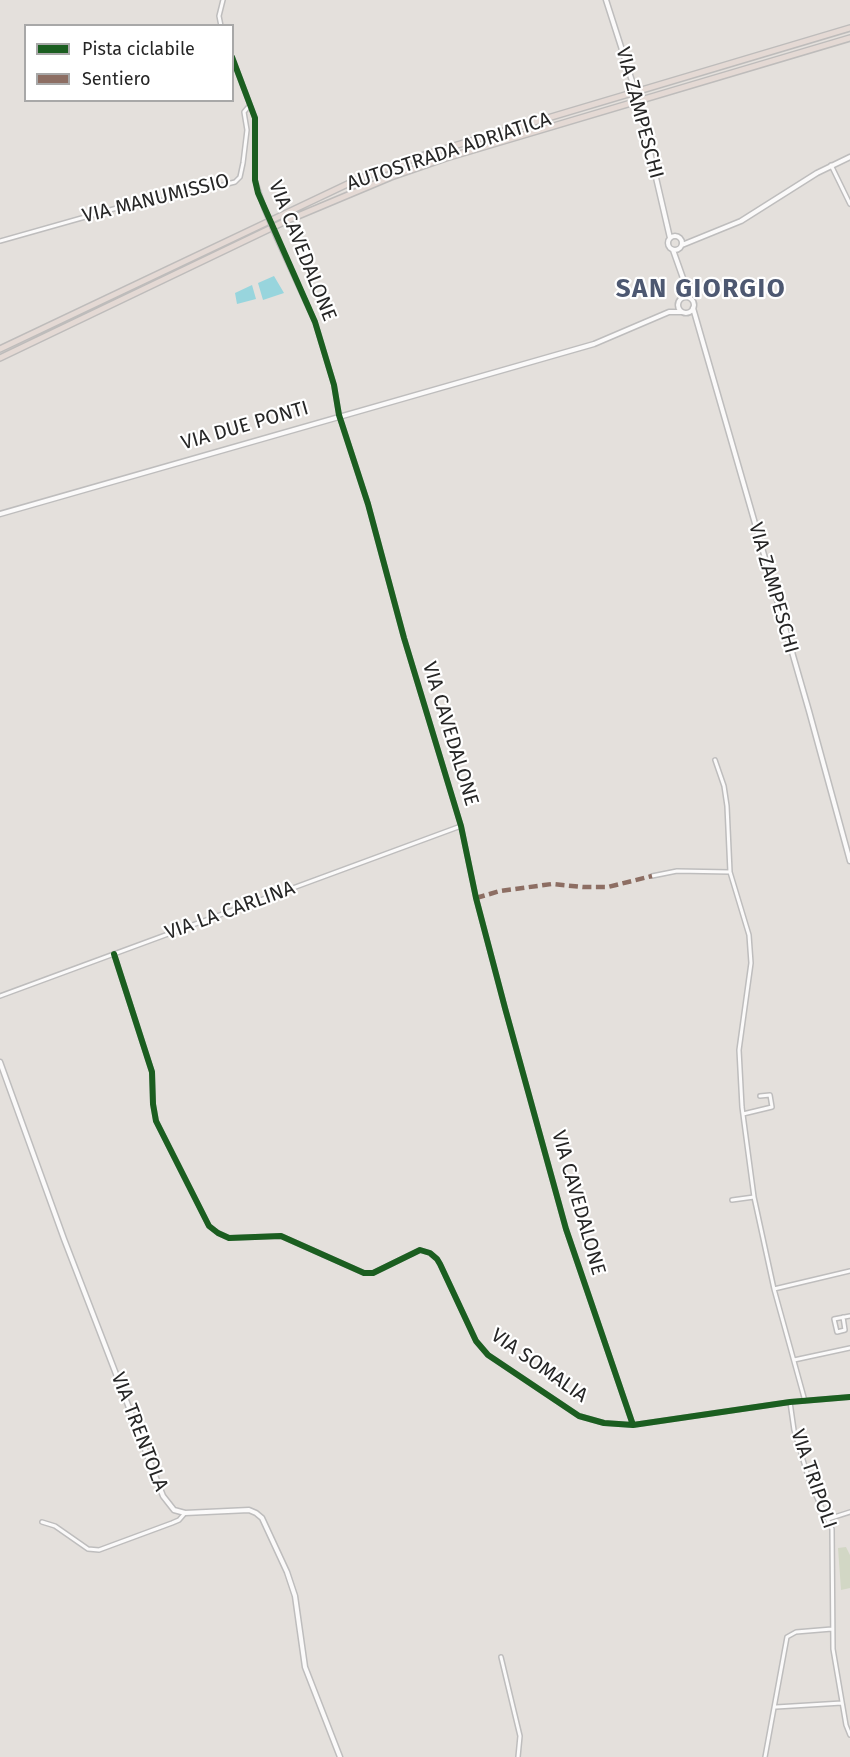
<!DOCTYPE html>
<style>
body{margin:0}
#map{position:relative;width:850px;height:1757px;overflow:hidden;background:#e4e0dc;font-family:"Fira Sans",sans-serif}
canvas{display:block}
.legend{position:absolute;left:24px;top:24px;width:210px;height:78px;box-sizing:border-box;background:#fff;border:2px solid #a8a8a8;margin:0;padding:8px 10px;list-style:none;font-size:18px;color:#262626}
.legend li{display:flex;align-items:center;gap:12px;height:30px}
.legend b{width:30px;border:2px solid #a8a8a8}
</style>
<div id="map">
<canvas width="850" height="1757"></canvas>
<ul class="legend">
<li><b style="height:8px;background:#1b5e20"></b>Pista ciclabile</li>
<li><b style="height:8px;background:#8d6e63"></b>Sentiero</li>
</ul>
</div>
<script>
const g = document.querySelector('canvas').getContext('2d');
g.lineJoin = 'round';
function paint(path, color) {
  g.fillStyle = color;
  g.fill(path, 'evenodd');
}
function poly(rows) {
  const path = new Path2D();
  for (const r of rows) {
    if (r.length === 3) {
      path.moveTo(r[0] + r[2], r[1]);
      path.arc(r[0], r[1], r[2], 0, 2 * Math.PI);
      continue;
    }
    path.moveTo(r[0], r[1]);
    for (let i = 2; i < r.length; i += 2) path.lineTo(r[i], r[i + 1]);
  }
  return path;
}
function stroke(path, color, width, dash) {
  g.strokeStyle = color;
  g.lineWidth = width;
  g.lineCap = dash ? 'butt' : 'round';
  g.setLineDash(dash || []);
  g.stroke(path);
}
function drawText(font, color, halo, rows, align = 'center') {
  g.font = font + ' "Fira Sans",sans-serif';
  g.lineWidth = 4.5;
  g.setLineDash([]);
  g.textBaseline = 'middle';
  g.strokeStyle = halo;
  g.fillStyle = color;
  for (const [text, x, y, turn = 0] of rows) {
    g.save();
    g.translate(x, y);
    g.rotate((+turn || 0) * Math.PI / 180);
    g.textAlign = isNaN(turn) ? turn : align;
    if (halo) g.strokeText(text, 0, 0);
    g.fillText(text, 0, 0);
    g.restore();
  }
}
paint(poly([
 [846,1547,850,1555,850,1588,841,1590,838,1548]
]), '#d2d7c5');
paint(poly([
 [274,276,284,293,263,300,258,283],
 [252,285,256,299,237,304,235,293]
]), '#98d5dd');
const minor = poly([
 [221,26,219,16,223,0],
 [232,57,255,118,255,180,264,208],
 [831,165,850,204],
 [277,239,315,322,334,385,339,415,368,504,404,638,461,826,476,898,505,1008,566,1229,633,1425],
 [0,241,117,208,160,201,235,182,240,177,243,163,247,130,244,112,250,105],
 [715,760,724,786,727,806,730,872,749,935,751,963,739,1050,742,1107,754,1197,774,1289,805,1401],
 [652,876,677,871,730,872],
 [114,954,152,1072,153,1104,156,1121,209,1226,218,1233,229,1238,281,1236,364,1273,373,1273,420,1250,430,1253,437,1259,440,1264,476,1341,488,1355,579,1416,604,1423,633,1425,790,1402,850,1397],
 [0,996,461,826],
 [743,1114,772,1107,770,1095,760,1096],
 [732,1200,754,1197],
 [774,1289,850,1271],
 [843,1317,845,1330,837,1332,834,1319,850,1316],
 [794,1360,850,1348],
 [790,1402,794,1430,810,1483,832,1529,833,1649,846,1725,850,1735],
 [828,1519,850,1512],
 [42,1522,55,1526,88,1549,99,1550,172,1523,179,1520,185,1513],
 [501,1657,520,1736,518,1757],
 [776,1707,842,1703],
 [765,1757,787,1637,796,1632,832,1629]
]);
const tertiary = poly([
 [606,0,632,81],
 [641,113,670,238],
 [675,243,7],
 [682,245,741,221,817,173,850,157],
 [673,250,690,298],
 [686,305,8],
 [693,308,809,711,850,861],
 [0,514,594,344,669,312,681,312],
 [0,1062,64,1239,163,1496,174,1510,185,1513,249,1510,256,1513,262,1518,287,1572,295,1596,305,1667,340,1757]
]);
const motorway = poly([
 [0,349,356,180,427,154,850,28],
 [0,358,286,221,391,177,446,158,850,38]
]);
stroke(minor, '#bebdbd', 6);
stroke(tertiary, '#bebdbd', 7);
stroke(motorway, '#bebcbb', 8);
stroke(minor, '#fbfafa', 3);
stroke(tertiary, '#fbfafa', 4);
stroke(motorway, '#e4d9d4', 5);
const minorBridge = poly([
 [264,208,277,239]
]);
const tertiaryBridge = poly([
 [632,81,641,113]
]);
stroke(minorBridge, '#bebdbd', 6, []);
stroke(tertiaryBridge, '#bebdbd', 7, []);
stroke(minorBridge, '#fbfafa', 3);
stroke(tertiaryBridge, '#fbfafa', 4);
stroke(poly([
 [476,898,500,891,552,884,583,887,608,887,652,876]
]), '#8d6e63', 4.5, [9, 4.5]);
stroke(poly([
 [232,57,255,118,255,180,258,193,315,322,334,385,339,415,368,504,404,638,461,826,476,898,505,1008,566,1229,633,1425],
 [114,954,152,1072,153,1104,156,1121,209,1226,218,1233,229,1238,281,1236,364,1273,373,1273,420,1250,430,1253,437,1259,440,1264,476,1341,488,1355,579,1416,604,1423,633,1425,790,1402,850,1397]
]), '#1b5e20', 6);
drawText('20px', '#262626', '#fff', [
 ["VIA ZAMPESCHI",639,113,75],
 ["AUTOSTRADA ADRIATICA",449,152,-18],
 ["VIA MANUMISSIO",156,199,-14],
 ["VIA CAVEDALONE",302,251,68],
 ["VIA DUE PONTI",245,426,-16],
 ["VIA ZAMPESCHI",773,588,74],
 ["VIA CAVEDALONE",450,734,73],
 ["VIA LA CARLINA",230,911,-20],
 ["VIA CAVEDALONE",578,1203,74],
 ["VIA SOMALIA",539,1366,35],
 ["VIA TRENTOLA",139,1432,69],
 ["VIA TRIPOLI",813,1479,71]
]);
g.letterSpacing = '1.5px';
drawText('bold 26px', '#4d5871', '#fff', [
 ["SAN GIORGIO",701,290]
]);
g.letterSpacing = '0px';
</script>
